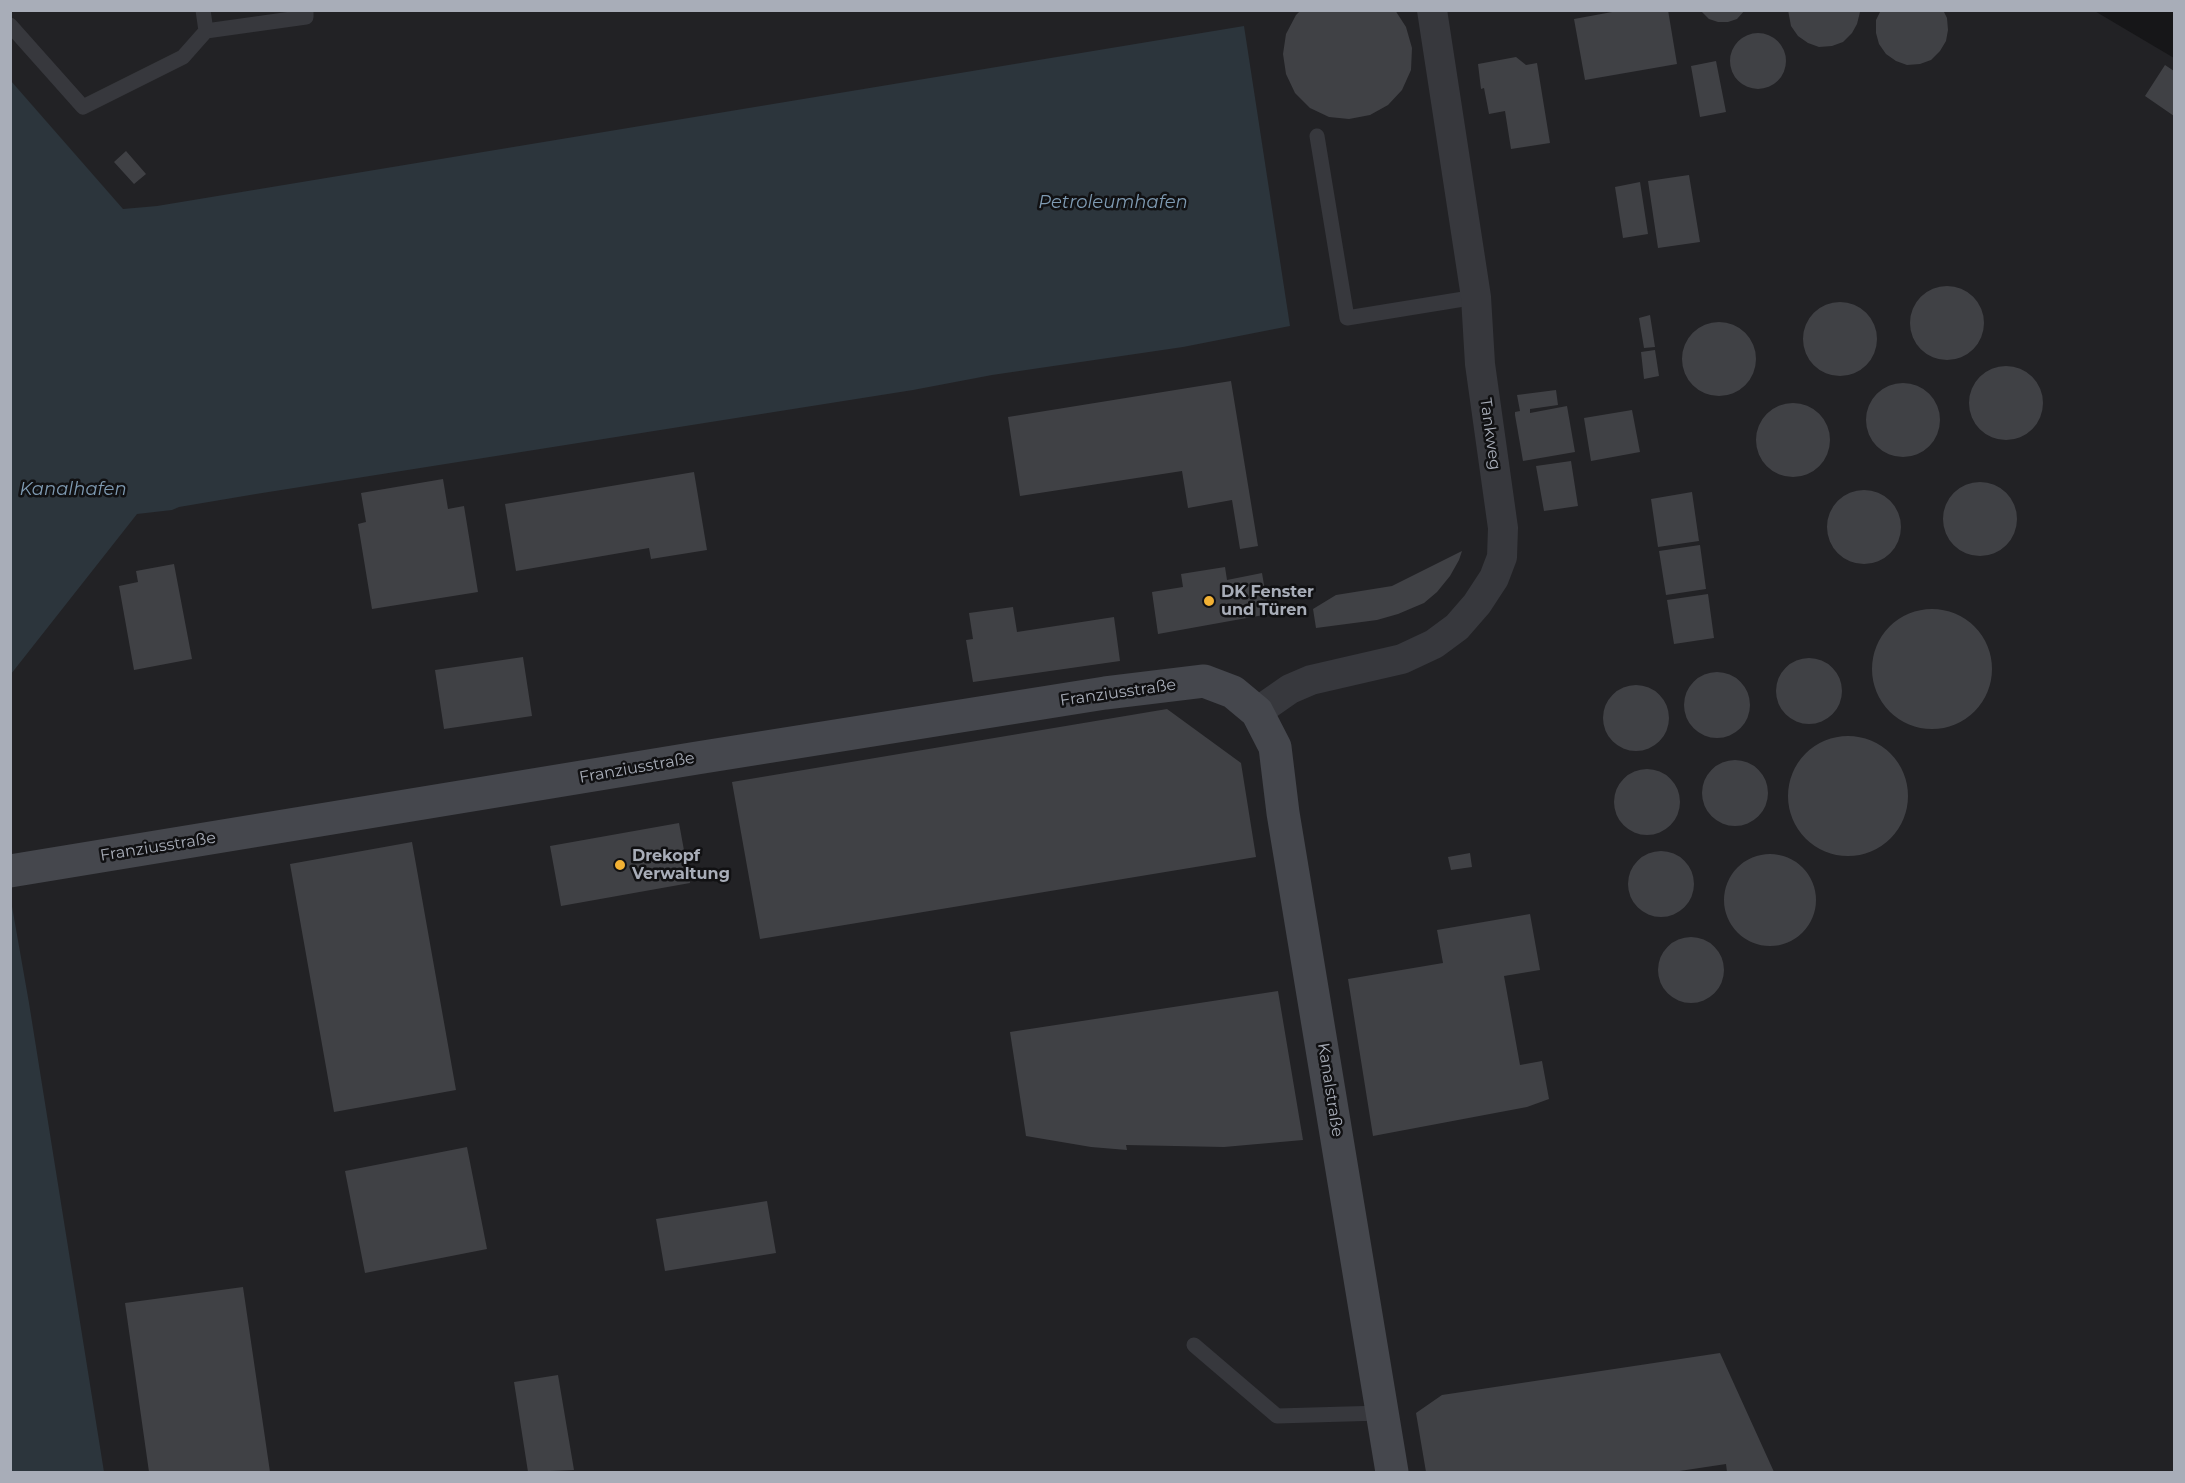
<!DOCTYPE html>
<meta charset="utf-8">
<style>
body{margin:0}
#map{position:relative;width:2185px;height:1483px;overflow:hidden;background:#161618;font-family:Montserrat,sans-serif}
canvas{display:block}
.frame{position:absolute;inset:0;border:12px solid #a8adb8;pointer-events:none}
</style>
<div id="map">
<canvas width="2185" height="1483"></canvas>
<div class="frame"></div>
</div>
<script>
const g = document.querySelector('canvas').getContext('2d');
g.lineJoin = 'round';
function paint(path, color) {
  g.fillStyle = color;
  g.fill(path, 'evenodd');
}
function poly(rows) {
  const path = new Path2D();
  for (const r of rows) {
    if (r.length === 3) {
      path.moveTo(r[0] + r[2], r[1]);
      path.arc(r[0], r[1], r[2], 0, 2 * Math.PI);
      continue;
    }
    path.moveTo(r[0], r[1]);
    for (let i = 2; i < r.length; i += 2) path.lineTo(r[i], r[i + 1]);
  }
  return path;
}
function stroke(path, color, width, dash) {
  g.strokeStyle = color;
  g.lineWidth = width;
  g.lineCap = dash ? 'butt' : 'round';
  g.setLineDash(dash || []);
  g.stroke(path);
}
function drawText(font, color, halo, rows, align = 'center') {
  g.font = font + ' Montserrat,sans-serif';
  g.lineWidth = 5;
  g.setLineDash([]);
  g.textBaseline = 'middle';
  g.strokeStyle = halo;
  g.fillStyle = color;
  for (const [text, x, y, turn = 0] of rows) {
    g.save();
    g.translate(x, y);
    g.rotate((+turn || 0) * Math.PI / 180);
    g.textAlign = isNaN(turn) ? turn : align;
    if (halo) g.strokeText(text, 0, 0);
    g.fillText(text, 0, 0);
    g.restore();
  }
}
paint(poly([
 [2093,10,2174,58,2174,1472,11,1472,10,11]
]), '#222225');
paint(poly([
 [1244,26,1290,326,1183,347,992,375,913,390,256,494,179,507,172,510,137,514,11,674,11,81,123,209,157,206],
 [10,895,29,1003,104,1472,11,1472]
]), '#2c353c');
paint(poly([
 [1301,10,1395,10,1406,27,1412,48,1411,70,1402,90,1388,105,1370,115,1349,119,1329,117,1310,108,1295,93,1286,74,1283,54,1286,34,1296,15],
 [1623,10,1668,10,1677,64,1585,80,1574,19],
 [1700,10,1745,10,1737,19,1728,22,1718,22,1709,19],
 [1788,10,1860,10,1860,12,1857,24,1852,33,1843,42,1832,46,1819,47,1808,43,1798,36,1791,26],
 [1881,10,1943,10,1947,18,1948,30,1946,41,1940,51,1931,60,1920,64,1907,65,1896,61,1886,54,1879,44,1876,33,1876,20],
 [1758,61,28],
 [1516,57,1526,65,1537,63,1550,143,1511,149,1505,111,1489,114,1484,88,1481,89,1478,64],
 [1716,61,1726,112,1700,117,1691,66],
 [2165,65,2174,71,2174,116,2145,96],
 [126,151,146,174,134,184,114,162],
 [1689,175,1700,242,1658,248,1648,181],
 [1640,182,1648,234,1623,238,1615,187],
 [1947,323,37],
 [1840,339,37],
 [1650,315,1655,347,1644,348,1639,318],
 [1719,359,37],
 [1655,350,1659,376,1644,379,1641,352],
 [2006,403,37],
 [1231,381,1258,546,1240,549,1232,500,1188,508,1182,471,1020,496,1008,417],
 [1903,420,37],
 [1556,390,1558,405,1530,409,1530,413,1567,406,1575,452,1523,461,1515,415,1515,412,1520,411,1517,395],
 [1793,440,37],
 [1632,410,1640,452,1591,461,1584,418],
 [1571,461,1578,506,1544,511,1536,466],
 [694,472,707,550,651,559,649,548,516,571,505,504],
 [443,479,448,509,464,506,478,592,372,609,358,524,366,522,361,493],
 [1980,519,37],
 [1864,527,37],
 [1692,492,1699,541,1658,547,1651,499],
 [1700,545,1706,589,1666,595,1659,551],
 [1462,551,1459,560,1450,576,1437,592,1424,603,1398,614,1377,620,1316,628,1313,609,1336,595,1392,586],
 [174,564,192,659,134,670,119,586,138,582,136,571],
 [1225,567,1227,580,1262,573,1269,614,1158,634,1152,592,1183,587,1181,574],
 [1708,594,1714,638,1674,644,1667,600],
 [1013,607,1017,632,1114,617,1120,661,973,682,966,640,973,639,969,613],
 [1932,669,60],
 [523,657,532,716,444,729,435,670],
 [1809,691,33],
 [1717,705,33],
 [1636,718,33],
 [1167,709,1241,763,1256,857,760,939,732,782],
 [1848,796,60],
 [1735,793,33],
 [1647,802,33],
 [679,823,690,883,561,906,550,846],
 [412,842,456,1090,334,1112,290,864],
 [1661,884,33],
 [1470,853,1472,867,1451,870,1448,857],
 [1770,900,46],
 [1530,914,1540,970,1504,976,1520,1065,1542,1061,1549,1099,1527,1107,1373,1136,1348,979,1443,963,1437,930],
 [1691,970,33],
 [1278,991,1303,1140,1224,1147,1126,1145,1127,1150,1091,1147,1026,1136,1010,1032],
 [467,1147,487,1249,365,1273,345,1171],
 [767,1201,776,1253,665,1271,656,1219],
 [243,1287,270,1472,149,1472,125,1303],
 [1720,1353,1774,1472,1727,1472,1726,1464,1673,1472,1426,1472,1416,1413,1442,1395],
 [558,1375,574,1470,528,1472,514,1382]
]), '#404145');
stroke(poly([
 [203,10,206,31,306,17,306,10],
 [10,25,83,107,183,57,206,31],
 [1317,136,1347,318,1476,297],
 [1194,1345,1277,1416,1382,1413]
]), '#37383d', 15);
stroke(poly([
 [1257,712,1290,689,1311,680,1402,659,1434,644,1457,627,1477,604,1494,578,1502,557,1503,528,1480,364,1476,297,1432,10]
]), '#37383d', 30);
stroke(poly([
 [10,871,697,758,1105,693,1204,681,1233,692,1257,712,1275,747,1283,813,1392,1472]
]), '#45474d', 33);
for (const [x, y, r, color] of [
 [1209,601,6,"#f2b134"],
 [620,865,6,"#f2b134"]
]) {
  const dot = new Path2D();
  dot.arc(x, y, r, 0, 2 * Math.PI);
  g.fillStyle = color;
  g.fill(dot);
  stroke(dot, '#111113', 2);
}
drawText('16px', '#a8adb8', '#111113', [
 ["Tankweg",1490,434,82],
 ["Franziusstraße",1118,693,-8],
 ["Franziusstraße",637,768,-10],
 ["Franziusstraße",158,847,-9],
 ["Kanalstraße",1330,1090,81]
]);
drawText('bold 16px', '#a8adb8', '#111113', [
 ["DK Fenster",1221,592],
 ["und Türen",1221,610],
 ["Drekopf",632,856],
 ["Verwaltung",632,874]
], 'left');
drawText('italic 18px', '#7f9bb3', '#111113', [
 ["Petroleumhafen",1113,203],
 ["Kanalhafen",73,490]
]);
</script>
